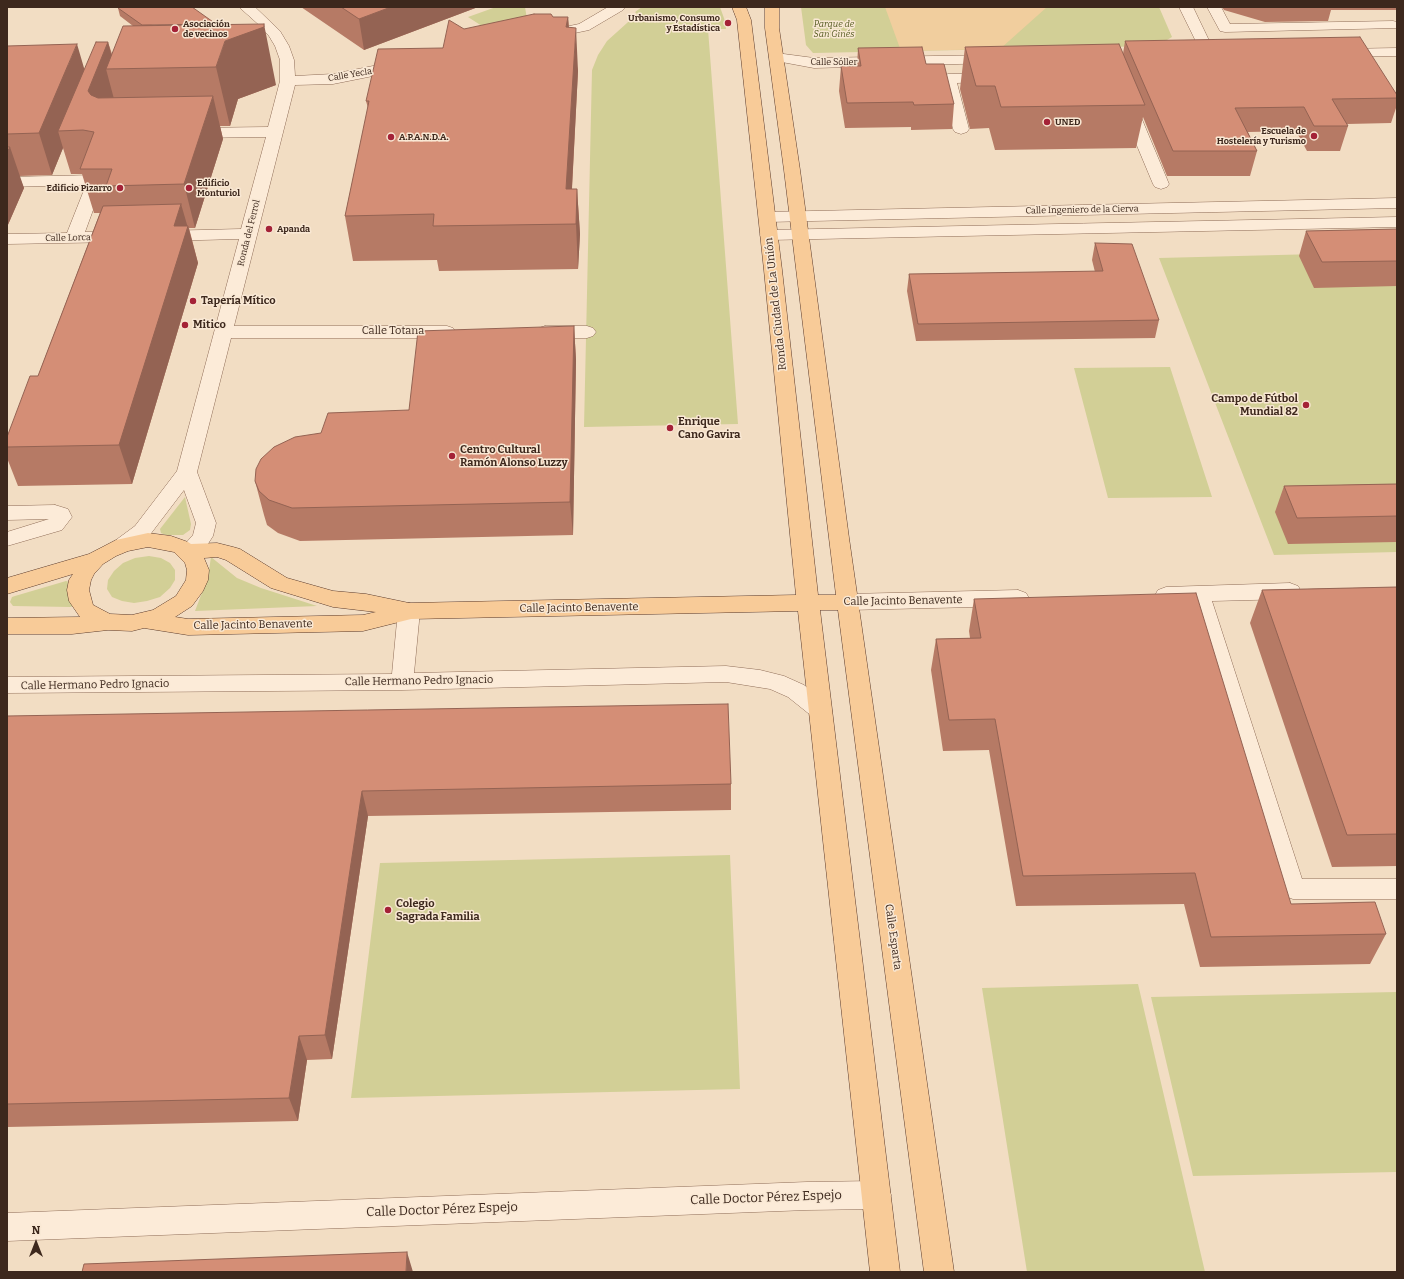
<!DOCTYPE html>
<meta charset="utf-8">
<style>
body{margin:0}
#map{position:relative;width:1404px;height:1279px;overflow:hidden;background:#f2ddc3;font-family:Bitter,serif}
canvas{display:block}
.frame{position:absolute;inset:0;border:8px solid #3d281d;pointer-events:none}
.north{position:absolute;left:16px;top:1223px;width:40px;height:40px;-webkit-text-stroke:3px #f9e8d4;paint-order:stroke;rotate:0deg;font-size:11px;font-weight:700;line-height:16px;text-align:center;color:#3d281d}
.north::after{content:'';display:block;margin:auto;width:14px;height:18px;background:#3d281d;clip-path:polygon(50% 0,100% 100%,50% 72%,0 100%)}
</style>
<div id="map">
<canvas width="1404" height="1279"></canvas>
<div class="frame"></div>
<div class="north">N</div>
</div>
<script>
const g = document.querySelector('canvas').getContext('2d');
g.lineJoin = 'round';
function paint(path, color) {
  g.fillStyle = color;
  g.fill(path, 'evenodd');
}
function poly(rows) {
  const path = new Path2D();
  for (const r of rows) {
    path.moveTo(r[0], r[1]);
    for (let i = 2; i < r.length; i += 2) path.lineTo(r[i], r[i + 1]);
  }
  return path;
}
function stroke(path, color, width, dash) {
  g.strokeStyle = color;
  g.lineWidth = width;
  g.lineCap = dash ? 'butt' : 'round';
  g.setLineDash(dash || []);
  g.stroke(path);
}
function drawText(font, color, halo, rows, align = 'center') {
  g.font = font + ' Bitter,serif';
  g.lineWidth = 3;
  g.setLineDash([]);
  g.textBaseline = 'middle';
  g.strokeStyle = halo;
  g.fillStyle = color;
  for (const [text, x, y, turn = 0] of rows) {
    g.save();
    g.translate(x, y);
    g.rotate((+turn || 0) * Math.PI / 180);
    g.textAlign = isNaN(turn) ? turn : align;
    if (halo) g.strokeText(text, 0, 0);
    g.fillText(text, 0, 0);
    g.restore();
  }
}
paint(poly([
 [496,7,525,7,527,19,485,28,468,17],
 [642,7,720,7,725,21,726,29,708,29,738,424,584,427,592,70,598,55,607,41,637,14,635,12],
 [801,7,1159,7,1172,37,1157,46,813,53,806,45],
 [1397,252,1397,552,1274,555,1159,258],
 [1170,367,1212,497,1108,498,1074,368],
 [185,497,191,524,190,530,183,535,166,535,161,533,160,529],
 [149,556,161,558,170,563,175,570,175,580,170,588,160,597,147,601,134,603,122,601,112,597,107,589,108,580,114,571,123,563,135,558],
 [211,557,237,578,261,588,317,606,195,611,208,577],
 [66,581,69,582,74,606,70,607,13,606,10,602,12,597,15,596],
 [730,855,740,1089,351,1098,380,863],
 [1138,984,1205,1272,1027,1272,982,988],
 [1397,992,1397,1172,1193,1176,1151,997]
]), '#d2cf96');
paint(poly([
 [885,7,1047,7,1000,49,901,51]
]), '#f1ce9e');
const minor = poly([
 [239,7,255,7,280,31,289,46,294,60,295,76,333,74,403,60,408,62,411,65,408,68,403,70,333,84,295,85,234,326,447,326,453,328,456,332,453,336,447,338,231,338,197,472,216,523,213,536,204,550,195,557,188,559,181,557,178,552,193,535,196,523,184,490,149,536,130,550,123,552,116,550,113,545,116,540,135,526,177,471,239,239,162,241,156,240,153,236,156,232,162,231,241,229,266,137,191,138,185,136,183,133,185,130,191,128,268,127,280,81,280,60,275,46,269,36,258,24,239,7],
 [608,7,625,7,623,10,589,30,546,39,541,38,539,35,541,32,579,24,608,7],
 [1179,7,1193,7,1216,55,1214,58,1209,59,1204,58,1179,7],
 [1207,7,1221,7,1230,24,1393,21,1397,22,1397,28,1225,32,1220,31,1207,7],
 [1397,48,1397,56,1340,57,1335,56,1333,53,1335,50,1340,49,1397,48],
 [776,53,814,58,994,55,999,56,1001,59,999,62,994,63,814,68,771,60,769,57,771,54,776,53],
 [992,73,997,75,1000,78,997,81,957,83,969,129,967,132,961,134,955,132,953,129,940,79,943,76,948,74,992,73],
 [1128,100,1133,102,1136,105,1169,184,1167,187,1161,189,1155,187,1153,184,1120,105,1123,102,1128,100],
 [96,175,102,177,104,180,85,232,119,232,125,233,128,237,125,241,119,242,7,244,7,234,67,233,86,185,7,187,7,177,96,175],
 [1397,198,1397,208,767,222,761,221,759,217,761,213,767,212,1397,198],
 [1397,217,1397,227,769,240,763,239,760,235,763,231,769,230,1397,217],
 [545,326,587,326,593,328,596,332,593,336,587,338,545,338,539,336,536,332,539,328,545,326],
 [55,505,68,509,72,517,62,530,7,546,7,532,49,519,7,520,7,506,55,505],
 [1290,583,1298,586,1301,591,1298,596,1290,599,1212,601,1302,879,1397,879,1397,899,1293,899,1284,896,1280,889,1191,602,1166,603,1158,600,1155,595,1158,590,1166,587,1290,583],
 [1018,590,1026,593,1029,598,1026,603,1018,606,848,610,840,607,837,602,840,597,848,594,1018,590],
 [409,603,417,605,420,611,414,673,726,666,760,670,784,676,804,685,829,705,832,711,829,717,821,720,813,717,788,697,770,689,726,682,402,690,7,693,7,677,392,674,398,611,401,605,409,603],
 [877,1181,887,1185,891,1195,887,1205,877,1209,807,1210,7,1241,7,1213,807,1182,877,1181]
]);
const major = poly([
 [732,7,746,7,751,20,782,270,818,595,836,595,784,170,765,28,765,7,779,7,779,28,800,170,849,538,954,1272,924,1272,838,610,820,610,900,1272,870,1272,798,611,411,619,363,631,188,635,144,628,132,631,108,630,72,634,7,634,7,618,80,617,69,601,67,590,69,580,73,574,7,594,7,578,89,554,116,540,148,533,171,536,188,542,191,544,217,543,233,547,240,549,287,578,333,591,366,594,409,603,796,595,764,270,737,20,732,7],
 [148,547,174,552,185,563,187,570,186,580,176,596,153,610,132,615,110,614,93,605,89,590,91,580,94,574,103,564,116,556,128,551,148,547],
 [217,557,226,560,271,588,333,607,376,612,363,615,188,619,175,617,192,606,203,591,208,580,209,570,204,558,217,557]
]);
stroke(minor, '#8f6d58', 1);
stroke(major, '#5c3b2c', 1);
paint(minor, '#fcebd8');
paint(major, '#f8cb98');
paint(poly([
 [301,7,478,7,364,50],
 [1222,7,1397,7,1397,10,1331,10,1328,21,1265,22,1224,10],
 [118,8,276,85,238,99,230,126,220,126,223,139,195,228,189,228,198,263,132,484,18,486,7,458,7,437,38,376,100,213,94,213,82,174,71,174,63,148,52,175,19,176,24,188,7,227,7,46,84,70,108,42,112,54,133,26,120,16],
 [553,17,568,17,569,28,578,71,572,189,577,189,580,234,578,269,439,271,437,260,353,261,345,216,368,108,366,101,443,48,464,29],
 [1125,41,1397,95,1397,105,1391,123,1347,124,1348,126,1340,151,1307,151,1296,131,1248,132,1257,151,1250,176,1167,176,1143,117,1136,148,995,150,989,128,970,129,960,89,965,47,1123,54],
 [858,48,926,64,954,104,952,129,911,130,911,127,845,128,839,91,841,66,857,66],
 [1397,229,1397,286,1314,288,1299,256,1306,231],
 [1095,243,1159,320,1155,338,916,341,907,291,909,274,1095,272,1092,260],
 [574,326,576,360,573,535,300,541,278,533,267,525,264,515,255,481,321,433,409,410],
 [1397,484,1397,542,1288,544,1275,512,1284,486],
 [1397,587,1397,866,1332,867,1250,623,1262,590],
 [974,599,1291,904,1386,934,1370,964,1200,967,1184,904,1016,906,989,750,943,751,931,670,936,639,970,638,969,631],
 [7,716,731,784,731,810,368,816,332,1059,307,1060,298,1121,7,1127]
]), '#b67a65');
paint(poly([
 [391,7,478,7,364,50,359,19],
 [568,17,571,60,566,27],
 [264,24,276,85,238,99,230,126,216,67,225,41],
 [576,28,578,71,570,224,566,189],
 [108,42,115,69,106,69,114,99,101,133,88,91],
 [77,44,89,85,58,131,63,148,52,175,39,133],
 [213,96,223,139,195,228,184,184],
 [10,147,24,188,7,227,7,152],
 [577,189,580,234,578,269,576,224],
 [181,204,188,228,188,226,198,263,132,484,119,445,174,226],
 [574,326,576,360,573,535,570,502],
 [362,791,368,816,332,1059,325,1035],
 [299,1036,307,1060,298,1121,289,1098],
 [407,1252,413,1272,406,1272]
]), '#946353');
const building = poly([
 [119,7,192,7,216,24,142,25,118,8,119,7],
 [341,7,391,7,359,19,341,7],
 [534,14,551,14,553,17,568,17,566,27,576,28,566,189,577,189,576,224,433,226,434,214,345,216,369,101,366,101,378,49,443,48,449,20,464,29,534,14],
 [264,24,264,27,225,41,216,67,106,69,123,26,264,24],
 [1360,37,1397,95,1397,98,1332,99,1348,126,1314,126,1304,107,1235,108,1257,151,1173,151,1125,41,1360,37],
 [96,42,108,42,88,91,91,95,98,98,213,96,184,184,106,186,112,169,80,169,94,132,83,130,58,131,96,42],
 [77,44,39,133,7,134,7,46,77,44],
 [1119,44,1145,105,1001,107,995,86,976,86,965,47,1119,44],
 [922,47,926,64,944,64,954,104,914,105,913,102,847,103,841,66,861,66,858,48,922,47],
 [7,147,10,147,7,152,7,147],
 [181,204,174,226,188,226,119,445,7,447,7,437,30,376,38,376,103,206,181,204],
 [1397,229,1397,261,1322,262,1306,231,1397,229],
 [1095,243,1132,244,1159,320,918,324,909,274,1103,271,1095,243],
 [574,326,570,502,292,508,269,500,259,491,255,481,256,469,261,459,274,447,295,437,321,433,328,413,409,410,418,331,574,326],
 [1397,484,1397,516,1297,518,1284,486,1397,484],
 [1397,587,1397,834,1347,835,1262,590,1397,587],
 [1196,593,1291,904,1375,902,1386,934,1211,937,1195,873,1023,876,995,719,949,720,936,639,981,638,974,599,1196,593],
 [728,704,731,784,362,791,325,1035,299,1036,289,1098,7,1104,7,716,728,704],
 [407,1252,406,1272,82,1272,84,1264,407,1252]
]);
paint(building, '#d48e76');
stroke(building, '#946353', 1);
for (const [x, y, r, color] of [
 [728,23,4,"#a42237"],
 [175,29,4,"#a42237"],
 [1047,122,4,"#a42237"],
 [1314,136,4,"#a42237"],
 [391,137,4,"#a42237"],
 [120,188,4,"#a42237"],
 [189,188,4,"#a42237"],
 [269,229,4,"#a42237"],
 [193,301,4,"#a42237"],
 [185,325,4,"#a42237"],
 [1306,405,4,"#a42237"],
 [670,428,4,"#a42237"],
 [452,456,4,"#a42237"],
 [388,910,4,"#a42237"]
]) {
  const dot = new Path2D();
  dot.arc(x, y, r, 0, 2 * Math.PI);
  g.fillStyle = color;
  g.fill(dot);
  stroke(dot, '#f9e8d4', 1.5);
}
drawText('bold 9px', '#3d281d', '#f9e8d4', [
 ["Urbanismo, Consumo",720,18,"right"],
 ["y Estadística",720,28,"right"],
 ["Asociación",183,24],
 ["de vecinos",183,34],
 ["UNED",1055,122],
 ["Escuela de",1306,131,"right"],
 ["Hostelería y Turismo",1306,141,"right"],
 ["A.P.A.N.D.A.",399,137],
 ["Edificio",197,183],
 ["Monturiol",197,193],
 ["Edificio Pizarro",112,188,"right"],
 ["Apanda",277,229]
], 'left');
drawText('italic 9px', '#565c22', '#f9e8d4', [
 ["Parque de",834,24],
 ["San Ginés",834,34]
]);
drawText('9px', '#3d281d', '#f9e8d4', [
 ["Calle Sóller",834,62],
 ["Calle Yecla",350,75,-10],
 ["Calle Ingeniero de la Cierva",1082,210,-1],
 ["Ronda del Ferrol",249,233,-76],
 ["Calle Lorca",68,238,-1]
]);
drawText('bold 11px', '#3d281d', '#f9e8d4', [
 ["Tapería Mítico",201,301],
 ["Mitico",193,325],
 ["Campo de Fútbol",1298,399,"right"],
 ["Mundial 82",1298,412,"right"],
 ["Enrique",678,422],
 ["Cano Gavira",678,435],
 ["Centro Cultural",460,450],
 ["Ramón Alonso Luzzy",460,463],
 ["Colegio",396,904],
 ["Sagrada Familia",396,917]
], 'left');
drawText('11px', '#3d281d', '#f9e8d4', [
 ["Ronda Ciudad de La Unión",776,304,-96],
 ["Calle Totana",393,331],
 ["Calle Jacinto Benavente",903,601,-1],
 ["Calle Jacinto Benavente",579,608,-1],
 ["Calle Jacinto Benavente",253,625,-1],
 ["Calle Hermano Pedro Ignacio",419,681,-1],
 ["Calle Hermano Pedro Ignacio",95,685,-1],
 ["Calle Esparta",893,937,82]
]);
drawText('13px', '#3d281d', '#f9e8d4', [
 ["Calle Doctor Pérez Espejo",766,1198,-2],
 ["Calle Doctor Pérez Espejo",442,1210,-2]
]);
</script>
